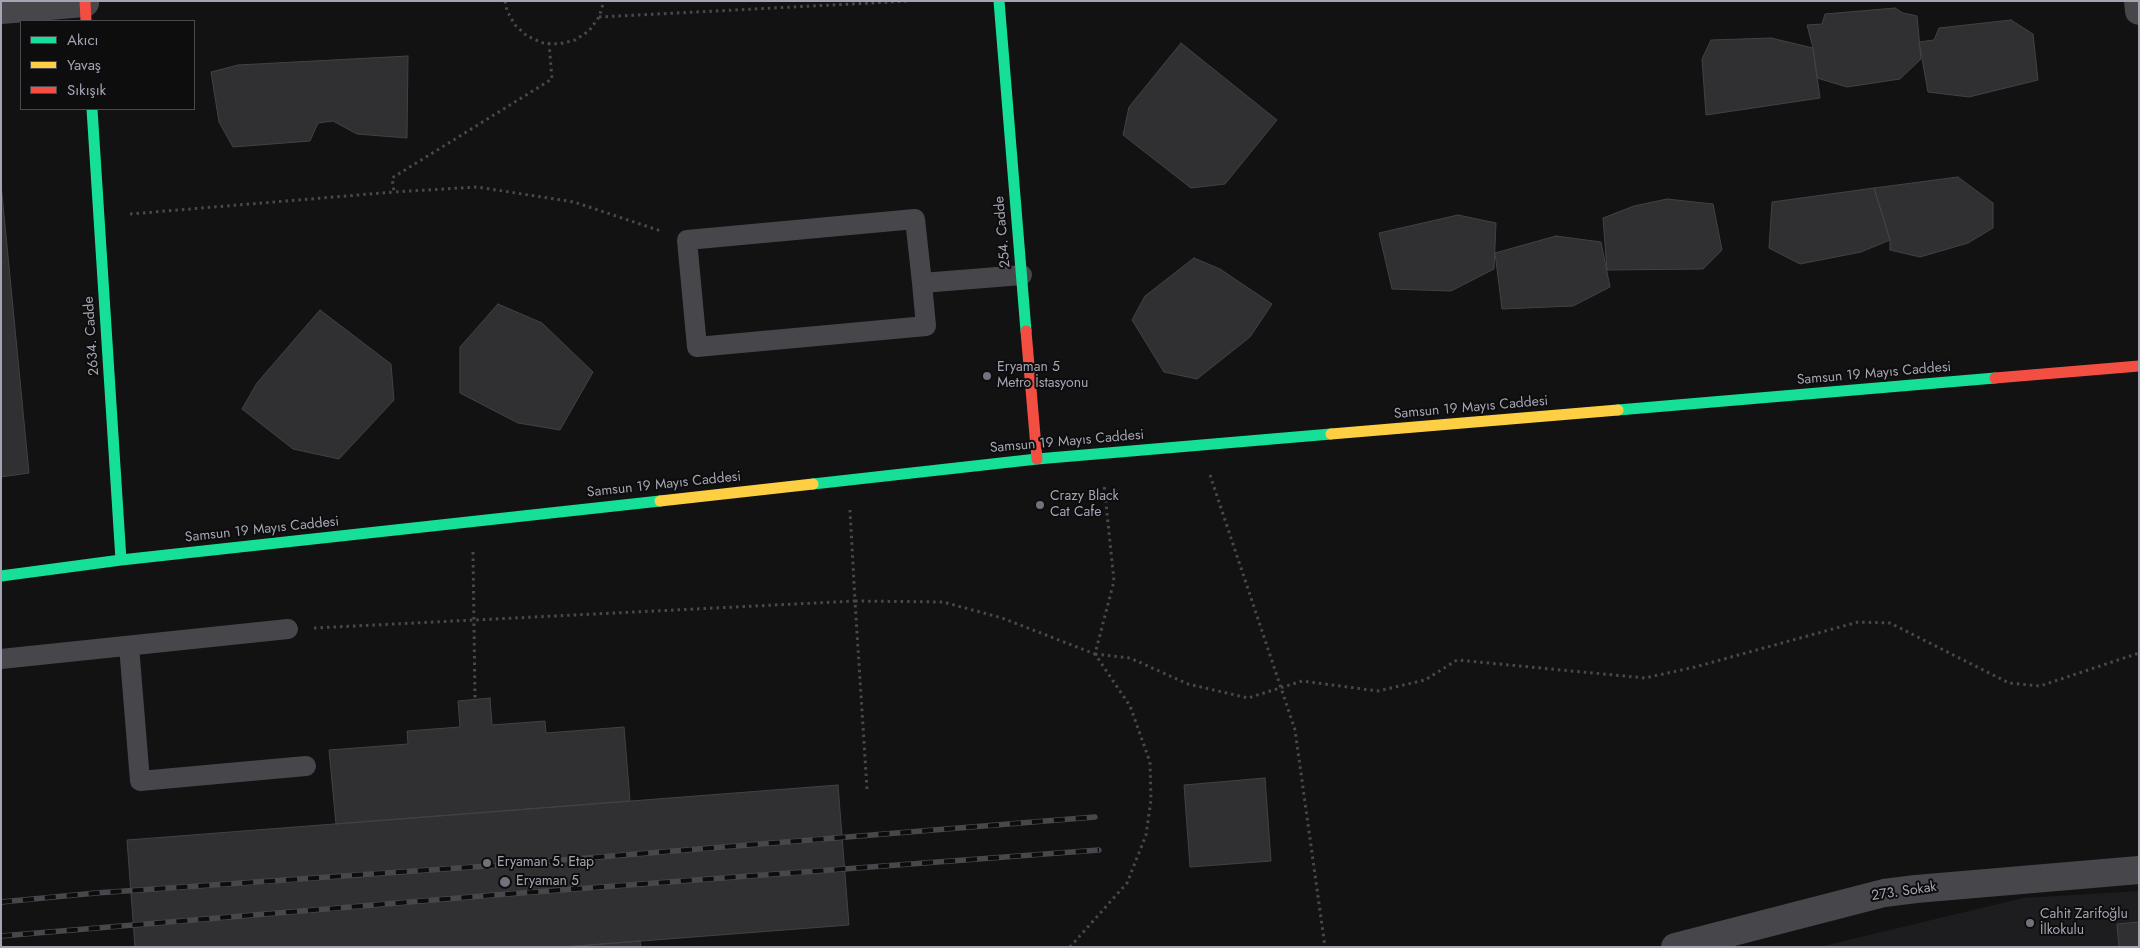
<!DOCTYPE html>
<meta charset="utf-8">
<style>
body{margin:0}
#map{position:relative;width:2140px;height:948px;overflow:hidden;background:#121213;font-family:Jost,sans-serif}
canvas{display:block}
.frame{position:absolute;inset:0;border:2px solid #a4a5b3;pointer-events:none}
.legend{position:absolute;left:20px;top:20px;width:175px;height:90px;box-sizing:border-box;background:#0d0d0e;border:1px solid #494a50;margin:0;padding:6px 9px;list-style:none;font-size:15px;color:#a4a5b3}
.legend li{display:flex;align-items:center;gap:10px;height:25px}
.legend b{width:25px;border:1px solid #494a50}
</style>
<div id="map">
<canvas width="2140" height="948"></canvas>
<div class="frame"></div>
<ul class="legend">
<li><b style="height:6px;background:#16e098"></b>Akıcı</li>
<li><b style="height:6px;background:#ffcf43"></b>Yavaş</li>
<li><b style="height:6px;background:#f24e42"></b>Sıkışık</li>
</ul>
</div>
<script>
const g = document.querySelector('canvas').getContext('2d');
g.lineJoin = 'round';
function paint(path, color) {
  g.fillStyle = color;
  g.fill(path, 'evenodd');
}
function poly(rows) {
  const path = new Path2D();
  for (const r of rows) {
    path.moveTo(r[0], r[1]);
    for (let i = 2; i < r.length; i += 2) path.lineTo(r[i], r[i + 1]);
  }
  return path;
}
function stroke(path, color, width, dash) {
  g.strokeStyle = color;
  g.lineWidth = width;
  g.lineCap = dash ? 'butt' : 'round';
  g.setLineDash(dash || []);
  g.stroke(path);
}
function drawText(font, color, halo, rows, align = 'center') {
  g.font = font + ' Jost,sans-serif';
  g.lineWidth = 4;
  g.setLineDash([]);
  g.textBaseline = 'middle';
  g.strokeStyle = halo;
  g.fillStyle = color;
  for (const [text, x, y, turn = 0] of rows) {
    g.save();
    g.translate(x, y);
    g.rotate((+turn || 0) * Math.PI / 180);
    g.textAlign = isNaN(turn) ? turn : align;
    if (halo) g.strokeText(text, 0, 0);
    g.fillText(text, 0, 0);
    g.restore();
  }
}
paint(poly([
 [2139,891,2139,947,1819,947,2023,898]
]), '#1d1c1e');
const building = poly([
 [1895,8,1903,13,1917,16,1921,59,1900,79,1847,87,1817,78,1813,48,1807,25,1822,24,1825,14,1895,8],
 [2011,20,2033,34,2038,80,1969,97,1928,92,1919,42,1934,40,1939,28,2011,20],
 [1771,38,1813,48,1820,98,1706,115,1702,59,1711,40,1771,38],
 [1181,43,1277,120,1225,184,1191,188,1123,135,1129,107,1181,43],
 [408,56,407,138,357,134,333,121,318,123,310,141,233,147,219,122,211,72,238,65,408,56],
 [1958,177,1993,203,1993,228,1968,243,1920,257,1890,250,1890,240,1874,188,1958,177],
 [1,184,29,473,1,477,1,184],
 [1874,188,1890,240,1861,252,1800,264,1769,248,1772,202,1874,188],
 [1667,199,1713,204,1722,250,1703,269,1607,270,1603,218,1634,206,1667,199],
 [1458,215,1496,223,1494,269,1451,291,1392,289,1379,233,1458,215],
 [1556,236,1601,242,1610,287,1573,306,1502,309,1495,253,1556,236],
 [1194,258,1220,269,1272,304,1250,337,1197,379,1164,372,1132,320,1145,296,1194,258],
 [498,304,542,323,593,372,560,430,518,423,460,393,460,347,498,304],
 [320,310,391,364,394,400,339,459,293,449,242,409,257,383,320,310],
 [490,698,492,725,545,721,546,733,624,727,630,801,336,824,329,750,408,744,407,731,460,727,458,701,490,698],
 [1265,778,1271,861,1190,867,1184,785,1265,778],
 [838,785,849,925,564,947,135,947,127,840,838,785],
 [2139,922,2139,947,2119,947,2117,924,2139,922],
 [640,941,641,947,564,947,640,941]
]);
paint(building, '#303032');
stroke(building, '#424246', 1);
stroke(poly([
 [505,1,507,11,515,25,527,36,543,43,559,44,575,40,589,31,599,17,604,1],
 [599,17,909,1],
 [549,43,552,79,392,178,394,192,477,187,574,202,661,231],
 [130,214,394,192],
 [1210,475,1295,730,1325,947],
 [473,552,475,699],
 [314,628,855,601,850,510],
 [1095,654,1130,658,1188,684,1248,698,1302,681,1378,691,1425,680,1457,660,1645,678,1695,667,1858,622,1890,623,2009,683,2040,686,2139,653],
 [867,789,855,601,943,602,1002,618,1095,654,1114,581,1104,484],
 [1070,947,1127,883,1146,835,1151,800,1150,762,1130,706,1095,654]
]), '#49494d', 3, [2.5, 4]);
stroke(poly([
 [922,283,926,326,697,347,687,240,915,219,922,283,1022,275],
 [129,646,140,781,306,766],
 [1,659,288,629]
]), '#47474b', 20);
stroke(poly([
 [2138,1,2139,11],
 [1,10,85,3],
 [1675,947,1884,893,1916,889,2139,870]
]), '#47474b', 28);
stroke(poly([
 [999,1,1026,331],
 [92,109,121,560],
 [1618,410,1995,378],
 [813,484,1037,459,1331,434],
 [1,576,121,560,660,501]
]), '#16e098', 11);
stroke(poly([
 [1331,434,1618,410],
 [660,501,813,484]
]), '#ffcf43', 11);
stroke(poly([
 [85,1,86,21],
 [1026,331,1037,459],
 [1995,378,2139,366]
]), '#f24e42', 11);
const rail = poly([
 [1,902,96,893,488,866,1095,817],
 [1,936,494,895,1099,850]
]);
stroke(rail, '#48484c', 5.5);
stroke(rail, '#0d0d0e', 4, [11]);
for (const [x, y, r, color] of [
 [987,376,5,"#71727b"],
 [1040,505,5,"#71727b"],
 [487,863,5,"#71727b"],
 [505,882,6,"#71727b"],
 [2030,923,5,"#71727b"]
]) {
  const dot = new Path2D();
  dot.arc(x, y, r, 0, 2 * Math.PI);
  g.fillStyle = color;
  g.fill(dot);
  stroke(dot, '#0d0d0e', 2);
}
drawText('14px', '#a4a5b3', '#0d0d0e', [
 ["254. Cadde",1003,232,-95],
 ["2634. Cadde",92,336,-94],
 ["Samsun 19 Mayıs Caddesi",1874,374,-5],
 ["Samsun 19 Mayıs Caddesi",1471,408,-5],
 ["Samsun 19 Mayıs Caddesi",1067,442,-5],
 ["Samsun 19 Mayıs Caddesi",664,485,-6],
 ["Samsun 19 Mayıs Caddesi",262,530,-6],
 ["273. Sokak",1904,892,-8]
]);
drawText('14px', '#a4a5b3', '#0d0d0e', [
 ["Eryaman 5",997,368],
 ["Metro İstasyonu",997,384],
 ["Crazy Black",1050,497],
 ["Cat Cafe",1050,513],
 ["Eryaman 5. Etap",497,863],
 ["Eryaman 5",516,882],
 ["Cahit Zarifoğlu",2040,915],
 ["İlkokulu",2040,931]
], 'left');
</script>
